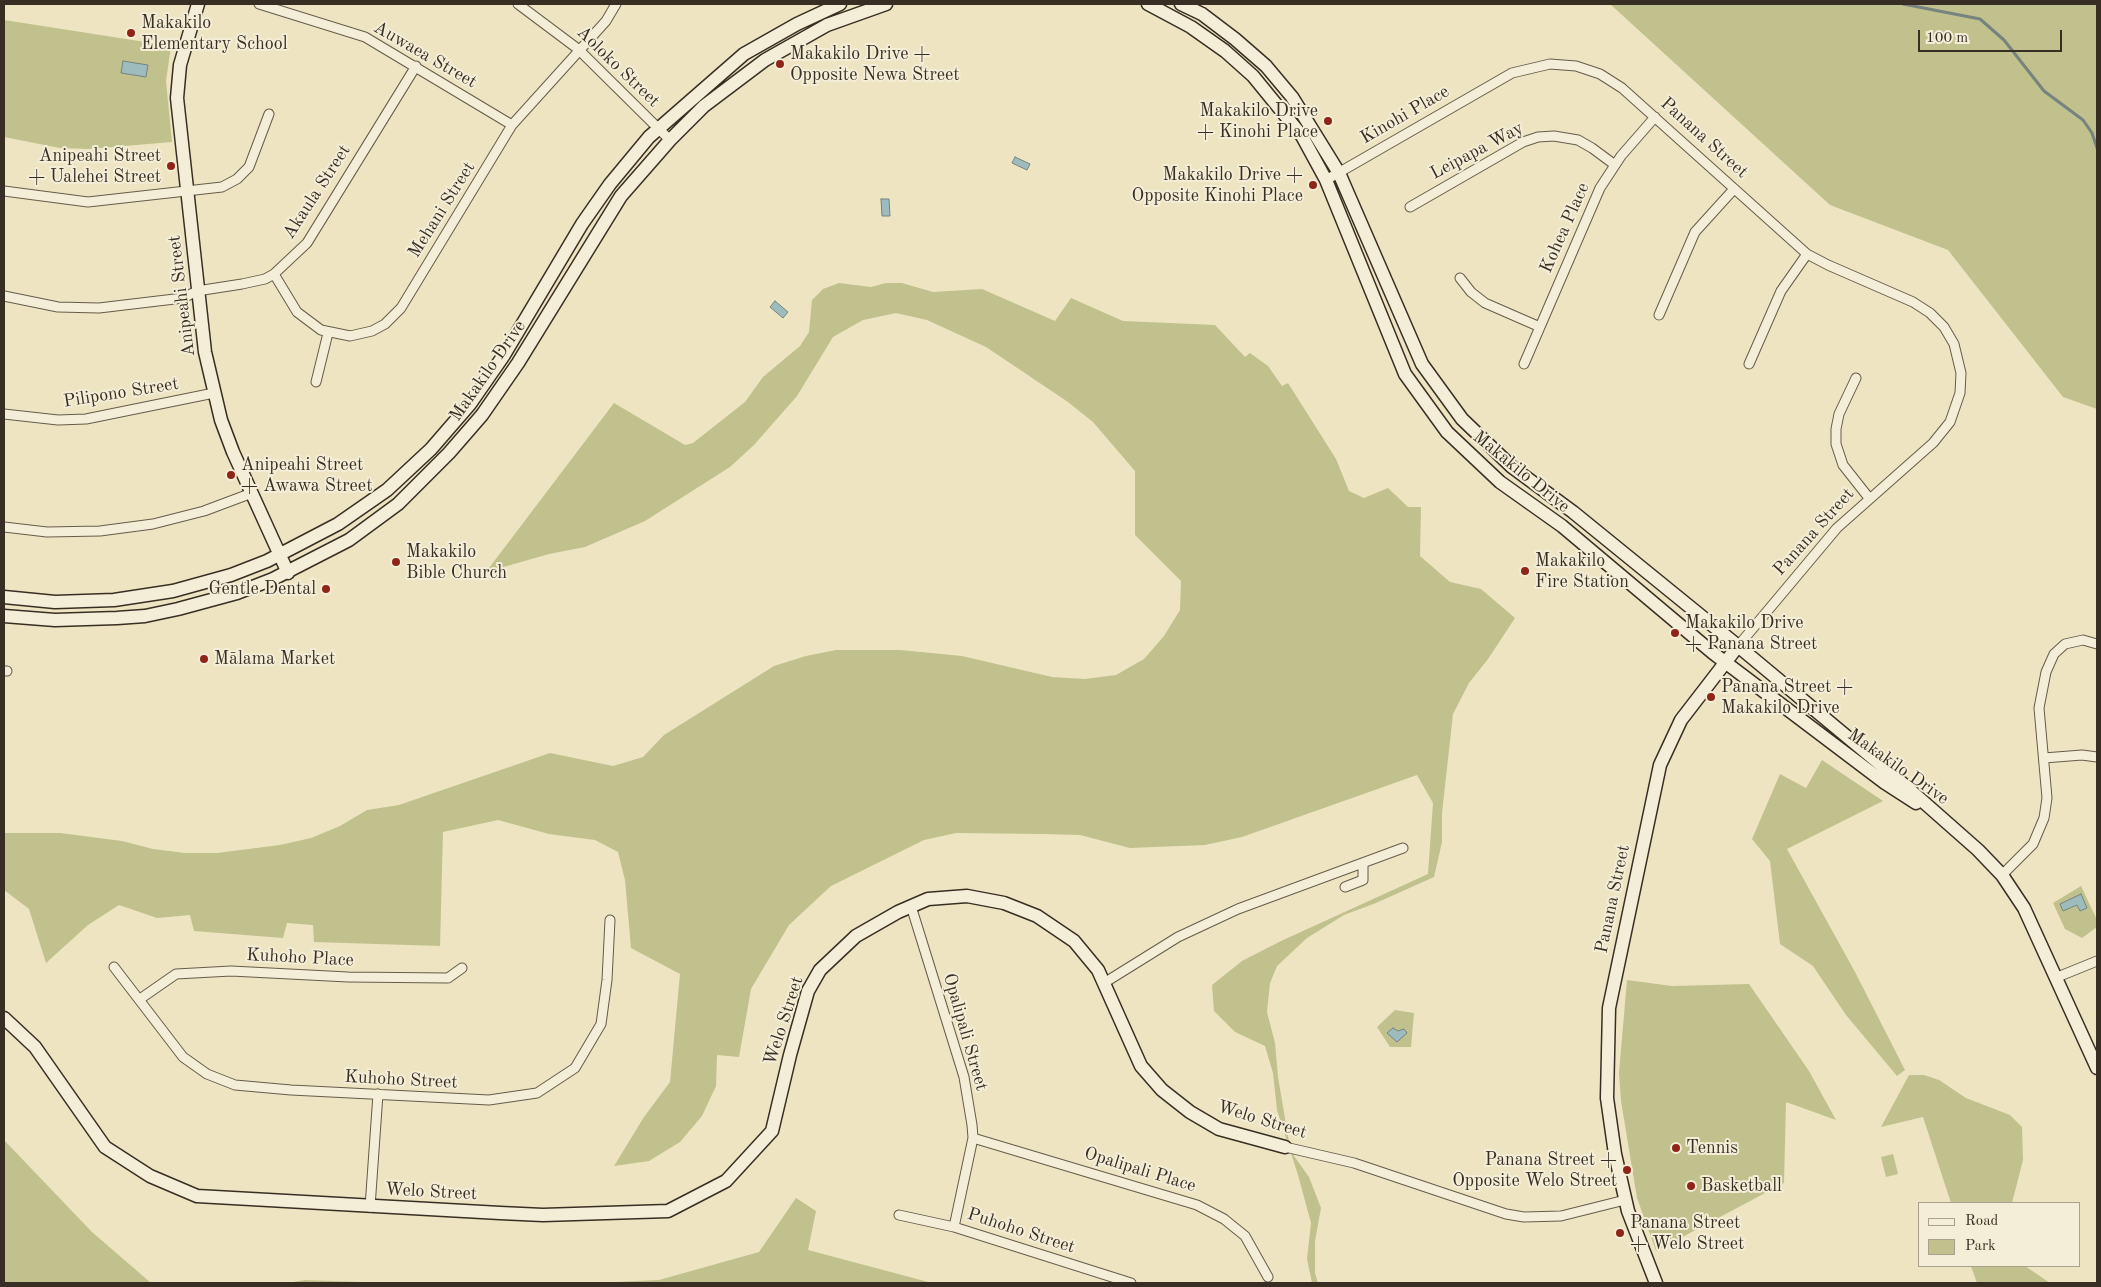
<!DOCTYPE html>
<meta charset="utf-8">
<style>
body{margin:0}
#map{position:relative;width:2101px;height:1287px;overflow:hidden;background:#eee4c1;font-family:"Old Standard TT",serif}
canvas{display:block}
.frame{position:absolute;inset:0;border:5px solid #392e23;pointer-events:none}
.legend{position:absolute;left:1918px;top:1202px;width:162px;height:65px;box-sizing:border-box;background:#f4edd7;border:1px solid #a9a18f;margin:0;padding:6px 9px;list-style:none;font-size:15px;color:#392e23}
.legend li{display:flex;align-items:center;gap:10px;height:25px}
.legend b{width:25px;border:1px solid #a9a18f}
.scale{position:absolute;left:1918px;top:30px;width:144px;height:22px;box-sizing:border-box;border:2px solid #392e23;border-top:0;padding-left:6px;font-size:15px;line-height:18px;white-space:nowrap;color:#392e23;-webkit-text-stroke:4px #f4edd7;paint-order:stroke}
</style>
<div id="map">
<canvas width="2101" height="1287"></canvas>
<div class="frame"></div>
<ul class="legend">
<li><b style="height:6px;background:#f4edd7"></b>Road</li>
<li><b style="height:14px;background:#c1c18d"></b>Park</li>
</ul>
<div class="scale">100 m</div>
</div>
<script>
const g = document.querySelector('canvas').getContext('2d');
g.lineJoin = 'round';
function paint(path, color) {
  g.fillStyle = color;
  g.fill(path, 'evenodd');
}
function poly(rows) {
  const path = new Path2D();
  for (const r of rows) {
    path.moveTo(r[0], r[1]);
    for (let i = 2; i < r.length; i += 2) path.lineTo(r[i], r[i + 1]);
  }
  return path;
}
function stroke(path, color, width, dash) {
  g.strokeStyle = color;
  g.lineWidth = width;
  g.lineCap = dash ? 'butt' : 'round';
  g.setLineDash(dash || []);
  g.stroke(path);
}
function drawText(font, color, halo, rows, align = 'center') {
  g.font = font + ' "Old Standard TT",serif';
  g.lineWidth = 4;
  g.setLineDash([]);
  g.textBaseline = 'middle';
  g.strokeStyle = halo;
  g.fillStyle = color;
  for (const [text, x, y, turn = 0] of rows) {
    g.save();
    g.translate(x, y);
    g.rotate((+turn || 0) * Math.PI / 180);
    g.textAlign = isNaN(turn) ? turn : align;
    if (halo) g.strokeText(text, 0, 0);
    g.fillText(text, 0, 0);
    g.restore();
  }
}
paint(poly([
 [1610,4,2097,4,2097,409,2063,397,1948,250,1830,205],
 [4,20,171,46,166,81,172,142,88,149,60,148,4,137],
 [839,283,871,287,886,283,902,283,933,292,982,289,1055,321,1071,298,1123,321,1215,325,1245,357,1250,353,1268,366,1282,386,1288,383,1336,459,1349,491,1364,498,1388,488,1408,507,1421,507,1420,556,1450,582,1481,589,1515,618,1488,659,1469,683,1453,714,1442,813,1442,842,1434,877,1376,903,1344,915,1307,938,1277,966,1270,983,1267,1012,1275,1043,1278,1077,1289,1142,1294,1156,1309,1177,1321,1208,1315,1241,1315,1273,1318,1283,1312,1283,1307,1259,1311,1223,1298,1175,1277,1110,1273,1073,1265,1046,1235,1032,1214,1011,1212,985,1242,961,1281,941,1428,874,1433,803,1417,775,1242,837,1205,845,1130,848,1080,835,1042,834,956,833,924,840,831,886,789,925,751,989,739,1057,717,1055,716,1086,702,1116,680,1142,649,1161,614,1166,644,1117,670,1082,680,974,631,948,625,880,618,852,595,840,549,834,498,820,443,832,440,946,314,942,313,925,287,923,283,938,194,931,190,915,157,918,119,905,88,925,46,963,29,909,4,890,4,833,60,833,122,841,153,849,185,853,217,853,280,845,311,838,340,826,367,810,399,805,550,753,613,766,643,757,664,735,774,666,806,656,836,650,900,650,962,656,1052,677,1085,679,1116,675,1144,659,1164,636,1180,610,1181,581,1135,535,1135,471,1093,422,1068,402,986,347,927,320,896,313,863,320,833,337,797,396,754,445,730,467,645,521,585,547,549,554,486,572,614,403,685,445,693,443,745,402,763,377,800,346,809,332,812,300,823,289],
 [1822,760,1883,801,1787,849,1855,972,1905,1070,1897,1076,1846,1015,1813,966,1780,944,1770,861,1752,839,1780,774,1806,788],
 [2081,886,2097,920,2097,927,2082,938,2065,929,2053,903],
 [1627,980,1672,986,1749,984,1809,1071,1836,1120,1786,1102,1784,1183,1656,1251,1637,1198,1621,1101,1619,1073],
 [1395,1010,1414,1013,1411,1047,1390,1047,1377,1027],
 [1909,1075,1924,1075,1939,1080,1966,1098,2010,1115,2022,1127,2023,1160,2012,1203,1951,1203,1923,1117,1881,1127],
 [4,1140,92,1232,151,1283,4,1283],
 [1893,1154,1898,1174,1886,1177,1881,1157],
 [796,1198,816,1211,808,1250,932,1283,593,1283,659,1280,759,1252],
 [1971,1266,2025,1266,2050,1283,1977,1283],
 [305,1280,388,1283,287,1283]
]), '#c1c18d');
const water = poly([
 [123,61,148,65,146,77,121,73,123,61],
 [1015,157,1030,164,1027,170,1012,163,1015,157],
 [881,199,889,199,890,216,882,216,881,199],
 [775,301,788,312,783,318,770,307,775,301],
 [2081,894,2087,908,2080,911,2077,905,2063,911,2060,904,2081,894],
 [1393,1028,1398,1031,1404,1029,1407,1033,1397,1042,1387,1033,1393,1028]
]);
paint(water, '#9ebcbd');
stroke(water, '#76837f', 1);
stroke(poly([
 [1903,4,1980,19,2004,40,2044,91,2083,120,2092,133,2097,148]
]), '#76837f', 3);
const street = poly([
 [259,4,365,37,512,125],
 [518,4,578,49,670,140],
 [1326,180,1512,73,1550,64,1576,66,1600,74,1622,88,1807,254,1828,265,1913,302,1930,313,1944,327,1954,344,1961,373,1960,393,1950,422,1933,443,1837,528,1738,646],
 [4,191,88,202,222,187,237,179,249,167,269,114],
 [1410,207,1523,142,1538,137,1554,136,1578,140,1592,148,1615,165],
 [274,274,297,312,321,330,350,336,372,331,385,324,401,308,512,125,606,21,616,4],
 [1460,278,1471,292,1485,303,1540,327],
 [4,296,58,307,99,308,183,298,197,291,242,284,265,279,274,274,307,243,416,66],
 [1659,315,1695,232,1734,189],
 [1524,364,1600,188,1621,156,1655,117],
 [1749,364,1781,291,1807,254],
 [1856,378,1839,414,1836,429,1836,444,1843,465,1869,498],
 [316,382,328,333],
 [4,414,58,420,86,419,214,393],
 [4,527,47,532,100,531,153,524,204,511,252,493],
 [4,671,7,671],
 [2044,758,2082,755,2097,757],
 [2002,875,2033,844,2044,818,2047,798,2039,708,2046,672,2054,654,2065,644,2083,640,2097,644],
 [1345,887,1363,880,1363,863],
 [911,906,964,1077,972,1125,973,1138,954,1227],
 [114,967,183,1057,207,1074,235,1085,291,1090,489,1100,537,1093,575,1068,601,1024,607,980,610,920],
 [2055,978,2097,961],
 [1104,983,1178,937,1238,909,1403,848],
 [140,999,176,974,231,971,348,977,448,978,462,968],
 [973,1138,1197,1205,1224,1219,1245,1236,1268,1277],
 [1285,1147,1354,1163,1506,1214,1524,1217,1561,1216,1625,1200],
 [370,1207,378,1094],
 [899,1215,954,1227,1131,1283]
]);
const secondary = poly([
 [198,4,180,65,177,98,205,352,221,420,233,452,288,573],
 [1148,4,1191,27,1225,51,1253,76,1302,136,1326,180,1405,374,1447,432,1500,482,1562,526,1713,653,1885,783,1916,803],
 [1181,4,1202,14,1235,39,1266,66,1292,97,1339,173,1422,364,1462,419,1512,467,1573,512,1738,646,1893,775,1978,850,2002,875,2024,908,2097,1068],
 [4,597,55,602,114,600,173,591,231,575,267,561,338,524,387,490,431,449,470,404,504,355,582,224,610,184,649,137,744,54,797,24,840,4],
 [4,616,55,620,117,618,145,616,178,609,237,593,273,579,349,540,398,504,449,453,482,415,518,363,621,196,670,140,704,106,765,60,827,25,886,4],
 [4,1018,35,1047,105,1147,150,1176,197,1196,500,1213,543,1215,668,1211,726,1181,772,1131,790,1055,808,991,820,970,856,936,898,912,928,899,967,896,1004,903,1037,916,1074,941,1098,970,1141,1066,1162,1090,1190,1112,1219,1129,1285,1147],
 [1656,1283,1628,1211,1615,1154,1607,1098,1609,1008,1660,765,1681,720,1738,646]
]);
stroke(street, '#665c4a', 11);
stroke(secondary, '#392e23', 15);
stroke(street, '#f4edd7', 9);
stroke(secondary, '#f4edd7', 12);
for (const [x, y, r, color] of [
 [131,33,5,"#8f2418"],
 [780,64,5,"#8f2418"],
 [1328,121,5,"#8f2418"],
 [171,166,5,"#8f2418"],
 [1313,185,5,"#8f2418"],
 [231,475,5,"#8f2418"],
 [396,562,5,"#8f2418"],
 [1525,571,5,"#8f2418"],
 [326,589,5,"#8f2418"],
 [1675,633,5,"#8f2418"],
 [204,659,5,"#8f2418"],
 [1711,697,5,"#8f2418"],
 [1676,1148,5,"#8f2418"],
 [1627,1170,5,"#8f2418"],
 [1691,1186,5,"#8f2418"],
 [1620,1233,5,"#8f2418"]
]) {
  const dot = new Path2D();
  dot.arc(x, y, r, 0, 2 * Math.PI);
  g.fillStyle = color;
  g.fill(dot);
  stroke(dot, '#f4edd7', 2);
}
drawText('18px', '#392e23', '#f4edd7', [
 ["Makakilo",141,23],
 ["Elementary School",141,44],
 ["Makakilo Drive +",790,54],
 ["Opposite Newa Street",790,75],
 ["Makakilo Drive",1318,111,"right"],
 ["+ Kinohi Place",1318,132,"right"],
 ["Anipeahi Street",161,156,"right"],
 ["+ Ualehei Street",161,177,"right"],
 ["Makakilo Drive +",1303,175,"right"],
 ["Opposite Kinohi Place",1303,196,"right"],
 ["Anipeahi Street",241,465],
 ["+ Awawa Street",241,486],
 ["Makakilo",406,552],
 ["Bible Church",406,573],
 ["Makakilo",1535,561],
 ["Fire Station",1535,582],
 ["Gentle Dental",316,589,"right"],
 ["Makakilo Drive",1685,623],
 ["+ Panana Street",1685,644],
 ["Mālama Market",214,659],
 ["Panana Street +",1721,687],
 ["Makakilo Drive",1721,708],
 ["Tennis",1686,1148],
 ["Panana Street +",1617,1160,"right"],
 ["Opposite Welo Street",1617,1181,"right"],
 ["Basketball",1701,1186],
 ["Panana Street",1630,1223],
 ["+ Welo Street",1630,1244]
], 'left');
drawText('18px', '#392e23', '#f4edd7', [
 ["Auwaea Street",425,55,30],
 ["Aoloko Street",618,67,44],
 ["Kinohi Place",1405,115,-30],
 ["Panana Street",1704,138,42],
 ["Leipapa Way",1477,151,-28],
 ["Akaula Street",317,192,-57],
 ["Mehani Street",442,210,-58],
 ["Kohea Place",1565,228,-66],
 ["Anipeahi Street",182,296,-97],
 ["Makakilo Drive",488,371,-55],
 ["Pilipono Street",121,393,-9],
 ["Makakilo Drive",1521,472,39],
 ["Panana Street",1814,532,-48],
 ["Makakilo Drive",1898,767,35],
 ["Panana Street",1613,899,-78],
 ["Kuhoho Place",300,958,3],
 ["Welo Street",784,1021,-72],
 ["Opalipali Street",965,1032,74],
 ["Kuhoho Street",401,1080,3],
 ["Welo Street",1262,1120,17],
 ["Opalipali Place",1140,1170,17],
 ["Welo Street",431,1192,3],
 ["Puhoho Street",1021,1231,18]
]);
</script>
